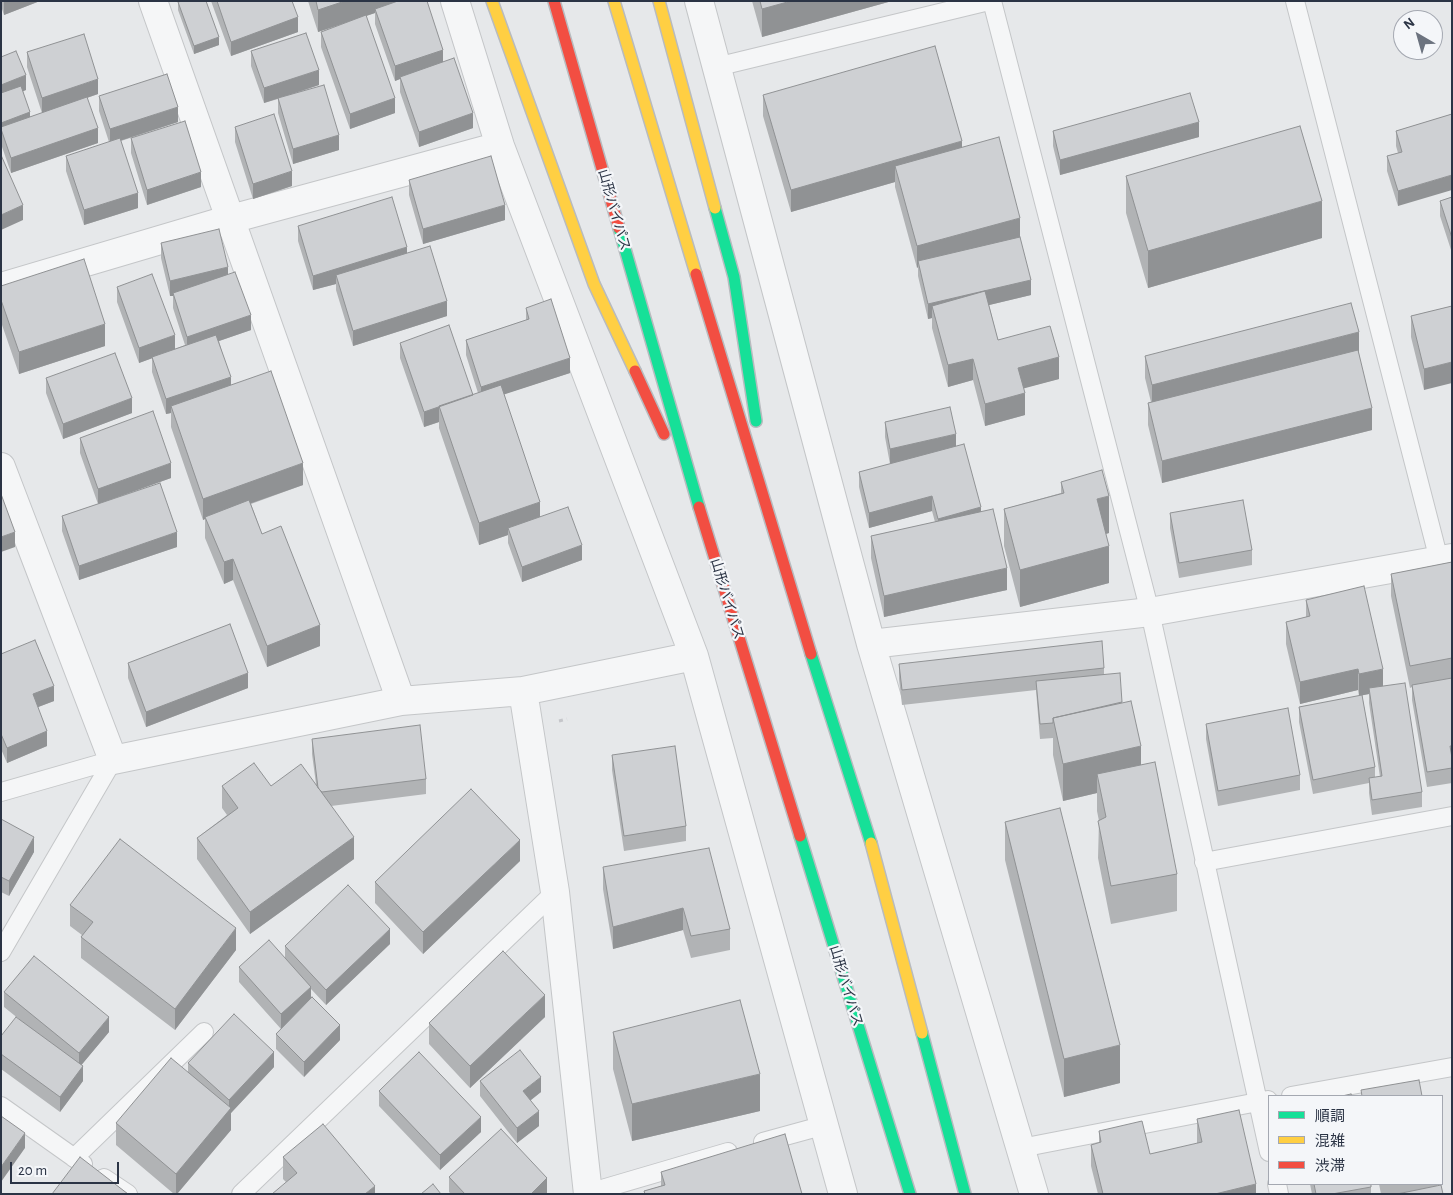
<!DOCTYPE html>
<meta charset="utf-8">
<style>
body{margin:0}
#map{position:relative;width:1453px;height:1195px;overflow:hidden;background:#e6e8ea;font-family:"Alegreya Sans","Noto Sans JP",sans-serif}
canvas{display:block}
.frame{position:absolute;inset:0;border:2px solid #2b3445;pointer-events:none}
.legend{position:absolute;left:1268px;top:1095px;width:175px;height:90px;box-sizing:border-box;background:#f4f6f9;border:1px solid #a4a8b1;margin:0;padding:6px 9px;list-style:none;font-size:15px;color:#2b3445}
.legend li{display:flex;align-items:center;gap:10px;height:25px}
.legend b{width:25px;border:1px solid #a4a8b1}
.north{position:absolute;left:1393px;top:10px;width:50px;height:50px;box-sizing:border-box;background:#f4f6f9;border:1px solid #a4a8b1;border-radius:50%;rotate:322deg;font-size:14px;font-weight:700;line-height:20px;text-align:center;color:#2b3445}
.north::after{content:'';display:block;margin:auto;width:18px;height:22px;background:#6c737f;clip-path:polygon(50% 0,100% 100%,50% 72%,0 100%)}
.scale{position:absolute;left:10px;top:1162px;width:109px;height:22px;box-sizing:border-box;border:2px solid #2b3445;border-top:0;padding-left:6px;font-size:15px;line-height:18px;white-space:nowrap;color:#2b3445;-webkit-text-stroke:4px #f4f6f9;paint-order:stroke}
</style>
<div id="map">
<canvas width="1453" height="1195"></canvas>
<div class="frame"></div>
<ul class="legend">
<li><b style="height:6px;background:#16e098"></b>順調</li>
<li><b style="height:6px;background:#ffcf43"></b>混雑</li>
<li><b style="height:6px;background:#f24e42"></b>渋滞</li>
</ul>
<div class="north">N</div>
<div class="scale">20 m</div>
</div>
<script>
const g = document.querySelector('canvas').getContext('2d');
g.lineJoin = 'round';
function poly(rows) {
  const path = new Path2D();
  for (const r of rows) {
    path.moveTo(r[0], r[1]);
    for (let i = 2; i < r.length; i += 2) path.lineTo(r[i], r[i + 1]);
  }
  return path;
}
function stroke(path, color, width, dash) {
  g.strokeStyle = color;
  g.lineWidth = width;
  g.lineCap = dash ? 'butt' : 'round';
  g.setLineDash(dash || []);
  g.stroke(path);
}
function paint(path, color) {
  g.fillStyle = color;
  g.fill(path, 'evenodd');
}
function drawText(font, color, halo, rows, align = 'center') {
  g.font = font + ' "Alegreya Sans","Noto Sans JP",sans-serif';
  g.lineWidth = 4.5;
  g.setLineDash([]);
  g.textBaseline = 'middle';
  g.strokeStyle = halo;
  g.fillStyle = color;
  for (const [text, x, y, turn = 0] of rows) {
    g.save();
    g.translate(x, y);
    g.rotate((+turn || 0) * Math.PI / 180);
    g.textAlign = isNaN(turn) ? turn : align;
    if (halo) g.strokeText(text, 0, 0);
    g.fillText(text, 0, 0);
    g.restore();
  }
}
const lane = poly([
 [992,1,1150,612,1269,1152],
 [1295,1,1439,560],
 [716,67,989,1],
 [1,792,113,760],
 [1204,862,1452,816],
 [1,952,113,760],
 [1291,1096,1452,1067],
 [1,1106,83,1164],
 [763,1142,825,1125],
 [1021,1148,1268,1100],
 [74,1158,204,1032],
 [104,1178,128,1194],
 [1277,1184,1279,1194],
 [241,1194,555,892],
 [585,1194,728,1152]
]);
const street = poly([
 [153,1,401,701],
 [455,1,500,146,694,656,843,1194],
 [699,1,871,644,1034,1194],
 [1,287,231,219,500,146],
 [1,467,113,760,401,701,523,691,694,656],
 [871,644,1150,612,1452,558],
 [523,691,555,892,588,1194]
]);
const fast = poly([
 [715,208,734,277,756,421],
 [619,228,699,507],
 [811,654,871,843],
 [800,836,910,1194],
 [922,1033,965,1194]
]);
const slow = poly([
 [492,1,594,284,635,371],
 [614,1,696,274],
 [659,1,715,208],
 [871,843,922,1033]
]);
const jam = poly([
 [554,1,619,228],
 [696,274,811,654],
 [635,371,664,434],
 [699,507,800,836]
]);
stroke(lane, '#c4c6c8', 20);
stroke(street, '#c4c6c8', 30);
stroke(fast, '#b8bbbf', 14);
stroke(slow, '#b8bbbf', 14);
stroke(jam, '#b8bbbf', 14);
stroke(poly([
 [559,721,567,719]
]), '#c5c6ca', 3, [4, 4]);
stroke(lane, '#f5f6f7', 18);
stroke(street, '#f5f6f7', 28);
stroke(fast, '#16e098', 11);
stroke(slow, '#ffcf43', 11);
stroke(jam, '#f24e42', 11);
paint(poly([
 [1,1,40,1,4,15,1,6],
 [211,1,292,1,298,32,231,56],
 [308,1,427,1,443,62,473,128,419,147,400,92,400,79,395,81,375,24,375,13,366,16,395,113,350,129,321,47,321,32,351,21,318,32],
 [752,1,892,1,762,37],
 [178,2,219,45,194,54,178,10],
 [251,51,319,85,291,95,339,150,293,164,278,113,278,99,264,103,251,66],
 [27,52,98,94,87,98,98,143,11,173,1,144,1,57,26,90,23,91,30,117,42,113,27,67],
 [763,95,962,147,1020,237,1031,295,989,305,998,340,1059,379,1023,388,1025,415,985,426,973,380,948,387,932,328,932,318,928,319,918,276,918,267,917,268,895,187,895,182,791,212,763,116],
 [99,96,178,122,121,141,138,208,84,225,66,171,66,156,109,142,99,111],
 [1452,114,1398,206,1387,171,1387,156,1398,153,1396,146,1396,131],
 [235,127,292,186,253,199,235,142],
 [1053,131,1199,137,1060,175,1053,146],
 [131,138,201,187,147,205,131,153],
 [1126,176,1322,238,1148,288,1126,213],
 [409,180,505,220,423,244,409,195],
 [1452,197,1452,253,1440,216,1440,201],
 [298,226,407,253,447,316,353,346,336,290,336,284,313,290,298,241],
 [161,243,228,274,251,330,219,341,231,385,303,485,251,504,262,534,320,646,267,667,233,580,224,584,205,538,205,519,203,520,171,427,171,413,166,414,152,372,152,358,139,363,117,302,117,287,175,349,185,345,173,308,173,296,170,296,161,258],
 [1,286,105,346,19,374,1,322],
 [1452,306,1424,390,1411,337,1411,316],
 [526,308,570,373,504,394,540,517,582,560,522,582,508,543,508,535,479,545,439,428,439,422,424,427,400,358,400,343,473,395,478,393,466,355,466,340,526,320],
 [1359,354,1372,430,1162,483,1148,425,1148,403,1151,402,1145,378,1145,356],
 [46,378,132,413,63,439,46,393],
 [885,422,956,446,981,511,1007,590,884,617,871,558,871,536,935,522,932,511,869,528,859,487,859,472,890,464,885,437],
 [80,438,171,478,113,499,177,547,79,580,62,531,62,516,98,504,80,453],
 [1061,482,1109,533,1106,534,1109,583,1020,607,1004,546,1004,509,1061,493],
 [1170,513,1252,550,1252,565,1179,578,1170,528],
 [1452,562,1452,783,1427,787,1412,700,1412,687,1410,688,1391,596,1391,574],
 [1306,600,1383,686,1422,792,1422,807,1372,815,1369,793,1369,783,1313,794,1299,722,1299,707,1359,696,1358,690,1300,704,1286,644,1286,622,1306,617],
 [1369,694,1369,703,1380,777,1375,777,1375,767,1362,695],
 [1,654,54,701,38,707,47,746,7,763,1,749],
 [128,663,248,688,146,727,128,678],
 [899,664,1104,668,1104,674,1122,702,1141,765,1177,874,1177,911,1111,924,1098,858,1099,821,1097,811,1097,793,1063,801,1053,755,1053,738,1040,739,1036,690,902,705,899,679],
 [1206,724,1300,775,1300,790,1218,806,1206,739],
 [312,739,426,779,426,794,331,806,354,859,250,934,197,859,197,838,227,815,222,808,222,786,271,786,316,784,312,754],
 [612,755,686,826,686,841,624,851,612,770],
 [1,819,34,852,9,896,1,892],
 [1005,822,1120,1083,1064,1097,1005,860],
 [520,861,423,954,375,903,375,882],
 [603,867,730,929,730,950,691,958,683,930,613,949,603,889],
 [70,905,236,950,175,1030,81,958,81,937,82,935,70,926],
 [390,944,326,1005,311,989,311,998,340,1040,304,1077,276,1049,276,1034,281,1029,239,982,239,967,285,958,285,946],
 [4,992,109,1032,81,1065,83,1081,60,1112,1,1069,1,1036,19,1019,4,1007],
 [545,1017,470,1088,429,1044,429,1023],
 [613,1032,760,1111,632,1141,613,1069],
 [188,1063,274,1067,231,1113,231,1130,177,1194,174,1194,116,1145,116,1123,188,1072],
 [480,1081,541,1092,530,1101,539,1126,517,1143,480,1096],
 [379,1091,481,1132,440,1170,379,1106],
 [1197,1119,1256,1194,1098,1194,1091,1166,1091,1145,1099,1143,1099,1131,1150,1154,1197,1144],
 [283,1157,375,1194,286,1182,283,1179],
 [661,1172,802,1194,644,1194,644,1191,661,1186],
 [449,1177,547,1193,546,1194,451,1194,449,1192],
 [1310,1184,1371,1184,1371,1194,1312,1194],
 [1379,1184,1437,1184,1437,1186,1443,1194,1381,1194]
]), '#b1b3b5');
paint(poly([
 [4,1,40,1,4,15],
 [345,1,410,1,375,9,375,13,318,32,318,10],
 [791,1,892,1,762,37,762,9],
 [298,17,298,32,231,56,231,42],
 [219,37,219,45,194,54,194,46],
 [443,50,443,64,400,77,400,79,395,81,395,66],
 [319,70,319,85,264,103,264,88],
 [26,75,26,90,1,100,1,85],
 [98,79,98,94,42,113,42,98],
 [395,98,395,113,350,129,350,114],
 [178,107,178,122,110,144,110,129],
 [30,112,30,127,1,129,1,123],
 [473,113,473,128,419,147,419,132],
 [1199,122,1199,137,1060,175,1060,160],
 [98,128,98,143,11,173,11,158],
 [339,135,339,150,293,164,293,149],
 [962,141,962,162,895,166,895,182,791,212,791,190],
 [292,171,292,186,253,199,253,184],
 [201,172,201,187,147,205,147,190],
 [1452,175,1452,190,1398,206,1398,191],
 [138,193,138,208,84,225,84,210],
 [1322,201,1322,238,1148,288,1148,251],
 [23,205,23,220,1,230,1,215],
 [505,205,505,220,423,244,423,229],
 [1020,218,1020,239,918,261,918,267,917,268,917,246],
 [407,247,407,262,336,275,336,284,313,290,313,276],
 [228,267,228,282,173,293,173,296,170,296,170,281],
 [1031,280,1031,295,935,318,932,306,932,318,928,319,928,304],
 [447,301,447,316,353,346,353,331],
 [251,315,251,330,187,352,187,337],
 [105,324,105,346,19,374,19,352],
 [1359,332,1359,354,1152,407,1152,385],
 [175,335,175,350,139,363,139,348],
 [1059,357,1059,379,1018,390,1018,368],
 [570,358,570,373,481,402,481,387],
 [973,359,973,380,948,387,948,365],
 [1452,362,1452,383,1424,390,1424,369],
 [231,377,231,392,171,406,171,413,166,414,166,399],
 [1025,393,1025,415,985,426,985,404],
 [132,398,132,413,63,439,63,424],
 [439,407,439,422,424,427,424,412],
 [1372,408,1372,430,1162,483,1162,461],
 [956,434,956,449,890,464,890,449],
 [171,463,171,478,98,504,98,489],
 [303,463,303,485,206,519,205,517,205,519,203,520,203,499],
 [932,496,932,511,869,528,869,513],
 [1109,496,1109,533,1097,536,1097,499],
 [540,502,540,524,508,528,508,535,479,545,479,523],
 [981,507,981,522,938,533,938,519],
 [15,532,15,547,1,552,1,537],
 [177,532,177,547,79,580,79,566],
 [582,545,582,560,522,582,522,567],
 [1109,546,1109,583,1020,607,1020,570],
 [233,559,233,580,224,584,224,562],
 [1007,568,1007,590,884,617,884,596],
 [320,625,320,646,267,667,267,646],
 [1358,669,1358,690,1300,704,1300,682],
 [1383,669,1383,691,1369,688,1369,694,1359,696,1359,674],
 [248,673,248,688,146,727,146,712],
 [54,686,54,701,33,709,33,694],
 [47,731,47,746,7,763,7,748],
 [1141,746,1141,784,1097,774,1097,793,1063,801,1063,764],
 [34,837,34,852,9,896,9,881],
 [354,837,354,859,250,934,250,912],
 [520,840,520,861,423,954,423,932],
 [683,908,683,930,613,949,613,927],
 [236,928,236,950,175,1030,175,1009],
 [390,929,390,944,326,1005,326,990],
 [311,987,311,1002,281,1029,281,1014],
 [545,995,545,1017,470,1088,470,1066],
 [109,1017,109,1032,79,1068,79,1053],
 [340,1025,340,1040,304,1077,304,1062],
 [1120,1045,1120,1083,1064,1097,1064,1059],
 [274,1052,274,1067,231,1113,231,1130,177,1194,176,1194,176,1174,229,1110,229,1100],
 [83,1066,83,1081,60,1112,60,1097],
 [760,1074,760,1111,632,1141,632,1104],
 [541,1077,541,1092,523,1106,523,1091],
 [539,1111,539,1126,517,1143,517,1128],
 [481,1117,481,1132,440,1170,440,1155],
 [25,1133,25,1148,1,1182,1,1167],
 [547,1178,547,1193,546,1194,531,1194],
 [1256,1184,1256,1194,1215,1194],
 [375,1186,375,1194,365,1194]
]), '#909294');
const building = poly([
 [182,1,206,1,219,37,194,46,178,2,182,1],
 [217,1,292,1,298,17,231,42,217,1],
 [316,1,345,1,318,10,316,1],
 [398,1,427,1,443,50,395,66,375,9,398,1],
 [760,1,791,1,762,9,760,1],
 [366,15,395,98,350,114,321,32,366,15],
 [306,33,319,70,264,88,251,51,306,33],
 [84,34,98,79,42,98,27,52,84,34],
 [935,46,962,141,791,190,763,95,935,46],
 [16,51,26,75,1,85,1,57,16,51],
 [454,58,473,113,419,132,400,77,454,58],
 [167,74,178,107,110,129,99,96,167,74],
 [324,85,339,135,293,149,278,98,324,85],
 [21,86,30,112,1,123,1,93,21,86],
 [1190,93,1199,122,1060,160,1053,131,1190,93],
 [87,97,98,128,11,158,1,129,1,127,87,97],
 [274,114,292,171,253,184,235,127,274,114],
 [1452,114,1452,175,1398,191,1387,156,1402,152,1396,131,1452,114],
 [185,121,201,172,147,190,131,138,185,121],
 [1300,126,1322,201,1148,251,1126,176,1300,126],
 [999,137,1020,218,917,246,895,166,999,137],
 [120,138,138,193,84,210,66,156,120,138],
 [1,155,23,205,1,215,1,155],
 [491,156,505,205,423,229,409,180,491,156],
 [392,197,407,247,313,276,298,226,392,197],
 [1452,197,1452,238,1440,201,1452,197],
 [219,229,228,267,170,281,161,243,219,229],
 [1020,237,1031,280,928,304,918,261,1020,237],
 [430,246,447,301,353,331,336,275,430,246],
 [84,259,105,324,19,352,1,300,1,286,84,259],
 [235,272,251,315,187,337,173,293,235,272],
 [152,274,175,335,139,348,117,287,152,274],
 [985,291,998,340,1050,326,1059,357,1018,368,1025,393,985,404,973,359,948,365,932,306,985,291],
 [551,299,570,358,481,387,466,340,529,319,526,308,551,299],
 [1351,303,1359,332,1152,385,1145,356,1351,303],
 [1452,306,1452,362,1424,369,1411,316,1452,306],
 [449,325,473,395,424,412,400,343,449,325],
 [216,335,231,377,166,399,152,357,216,335],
 [1358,350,1372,408,1162,461,1148,403,1358,350],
 [115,353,132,398,63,424,46,378,115,353],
 [271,371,303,463,203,499,171,406,271,371],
 [501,385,540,502,479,523,439,406,501,385],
 [950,407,956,434,890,449,885,422,950,407],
 [153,411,171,463,98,489,80,438,153,411],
 [964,444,981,507,938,519,932,496,869,513,859,472,964,444],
 [1102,470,1109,496,1097,499,1109,546,1020,570,1004,509,1064,493,1061,482,1102,470],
 [160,483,177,532,79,566,62,516,160,483],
 [1,494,15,532,1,537,1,494],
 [249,500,262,534,281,526,320,625,267,646,233,559,224,562,205,517,249,500],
 [1243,500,1252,550,1179,563,1170,513,1243,500],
 [568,507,582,545,522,567,508,528,568,507],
 [993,509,1007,568,884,596,871,536,993,509],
 [1452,562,1452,658,1410,666,1391,574,1452,562],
 [1364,586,1383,669,1359,674,1358,669,1300,682,1286,622,1310,616,1306,600,1364,586],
 [230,624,248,673,146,712,128,663,230,624],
 [35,640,54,686,33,694,47,731,7,748,1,734,1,654,35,640],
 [1102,641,1104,668,902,690,899,664,1102,641],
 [1120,673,1122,702,1053,718,1053,723,1040,724,1036,681,1120,673],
 [1452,678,1452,746,1450,746,1452,758,1452,768,1427,772,1412,685,1452,678],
 [1405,683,1422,792,1372,800,1369,778,1382,776,1369,688,1405,683],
 [1362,695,1375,767,1313,780,1299,707,1362,695],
 [1131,701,1141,746,1063,764,1053,718,1131,701],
 [1288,708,1300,775,1218,791,1206,724,1288,708],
 [420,725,426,779,322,792,318,788,312,739,420,725],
 [675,746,686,826,624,836,612,755,675,746],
 [1155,762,1177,874,1111,886,1098,821,1106,817,1097,774,1155,762],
 [254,763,271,786,301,764,354,837,250,912,197,838,238,808,222,786,254,763],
 [471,789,520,840,423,932,375,882,471,789],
 [1060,808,1120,1045,1064,1059,1005,822,1060,808],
 [1,819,34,837,9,881,1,877,1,819],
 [120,839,236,928,175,1009,81,937,93,922,70,905,120,839],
 [709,848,730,929,691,936,683,908,613,927,603,867,709,848],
 [348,885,390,929,326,990,285,946,348,885],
 [269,940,311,987,281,1014,239,967,269,940],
 [503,951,545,995,470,1066,429,1023,503,951],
 [34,956,109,1017,79,1053,4,992,34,956],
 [312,997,340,1025,304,1062,276,1034,312,997],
 [740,1000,760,1074,632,1104,613,1032,740,1000],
 [234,1014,274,1052,229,1100,188,1063,234,1014],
 [16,1017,83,1066,60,1097,1,1054,1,1036,16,1017],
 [520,1050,541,1077,523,1091,539,1111,517,1128,480,1081,520,1050],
 [419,1052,481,1117,440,1155,379,1091,419,1052],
 [171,1058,231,1108,176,1174,116,1123,171,1058],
 [1419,1080,1422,1096,1362,1096,1361,1090,1419,1080],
 [1351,1094,1352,1096,1342,1096,1351,1094],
 [1239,1110,1256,1184,1215,1194,1103,1194,1091,1145,1101,1142,1099,1131,1142,1121,1150,1154,1202,1142,1197,1119,1239,1110],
 [1,1116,25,1133,1,1167,1,1116],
 [323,1124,375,1186,365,1194,272,1194,297,1173,283,1157,323,1124],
 [501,1129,547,1178,531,1194,465,1194,449,1177,501,1129],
 [785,1134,802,1194,645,1194,644,1191,665,1185,661,1172,785,1134],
 [80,1157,128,1194,52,1194,80,1157],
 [433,1184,441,1194,421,1194,433,1184],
 [1314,1184,1371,1184,1371,1187,1332,1194,1316,1194,1314,1184],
 [1441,1185,1443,1194,1397,1194,1441,1185]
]);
paint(building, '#ced0d3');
stroke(building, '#909294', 1);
drawText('14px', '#2b3445', '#f4f6f9', [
 ["山形バイパス",614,210,74],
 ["山形バイパス",727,599,73],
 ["山形バイパス",846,986,73]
]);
</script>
